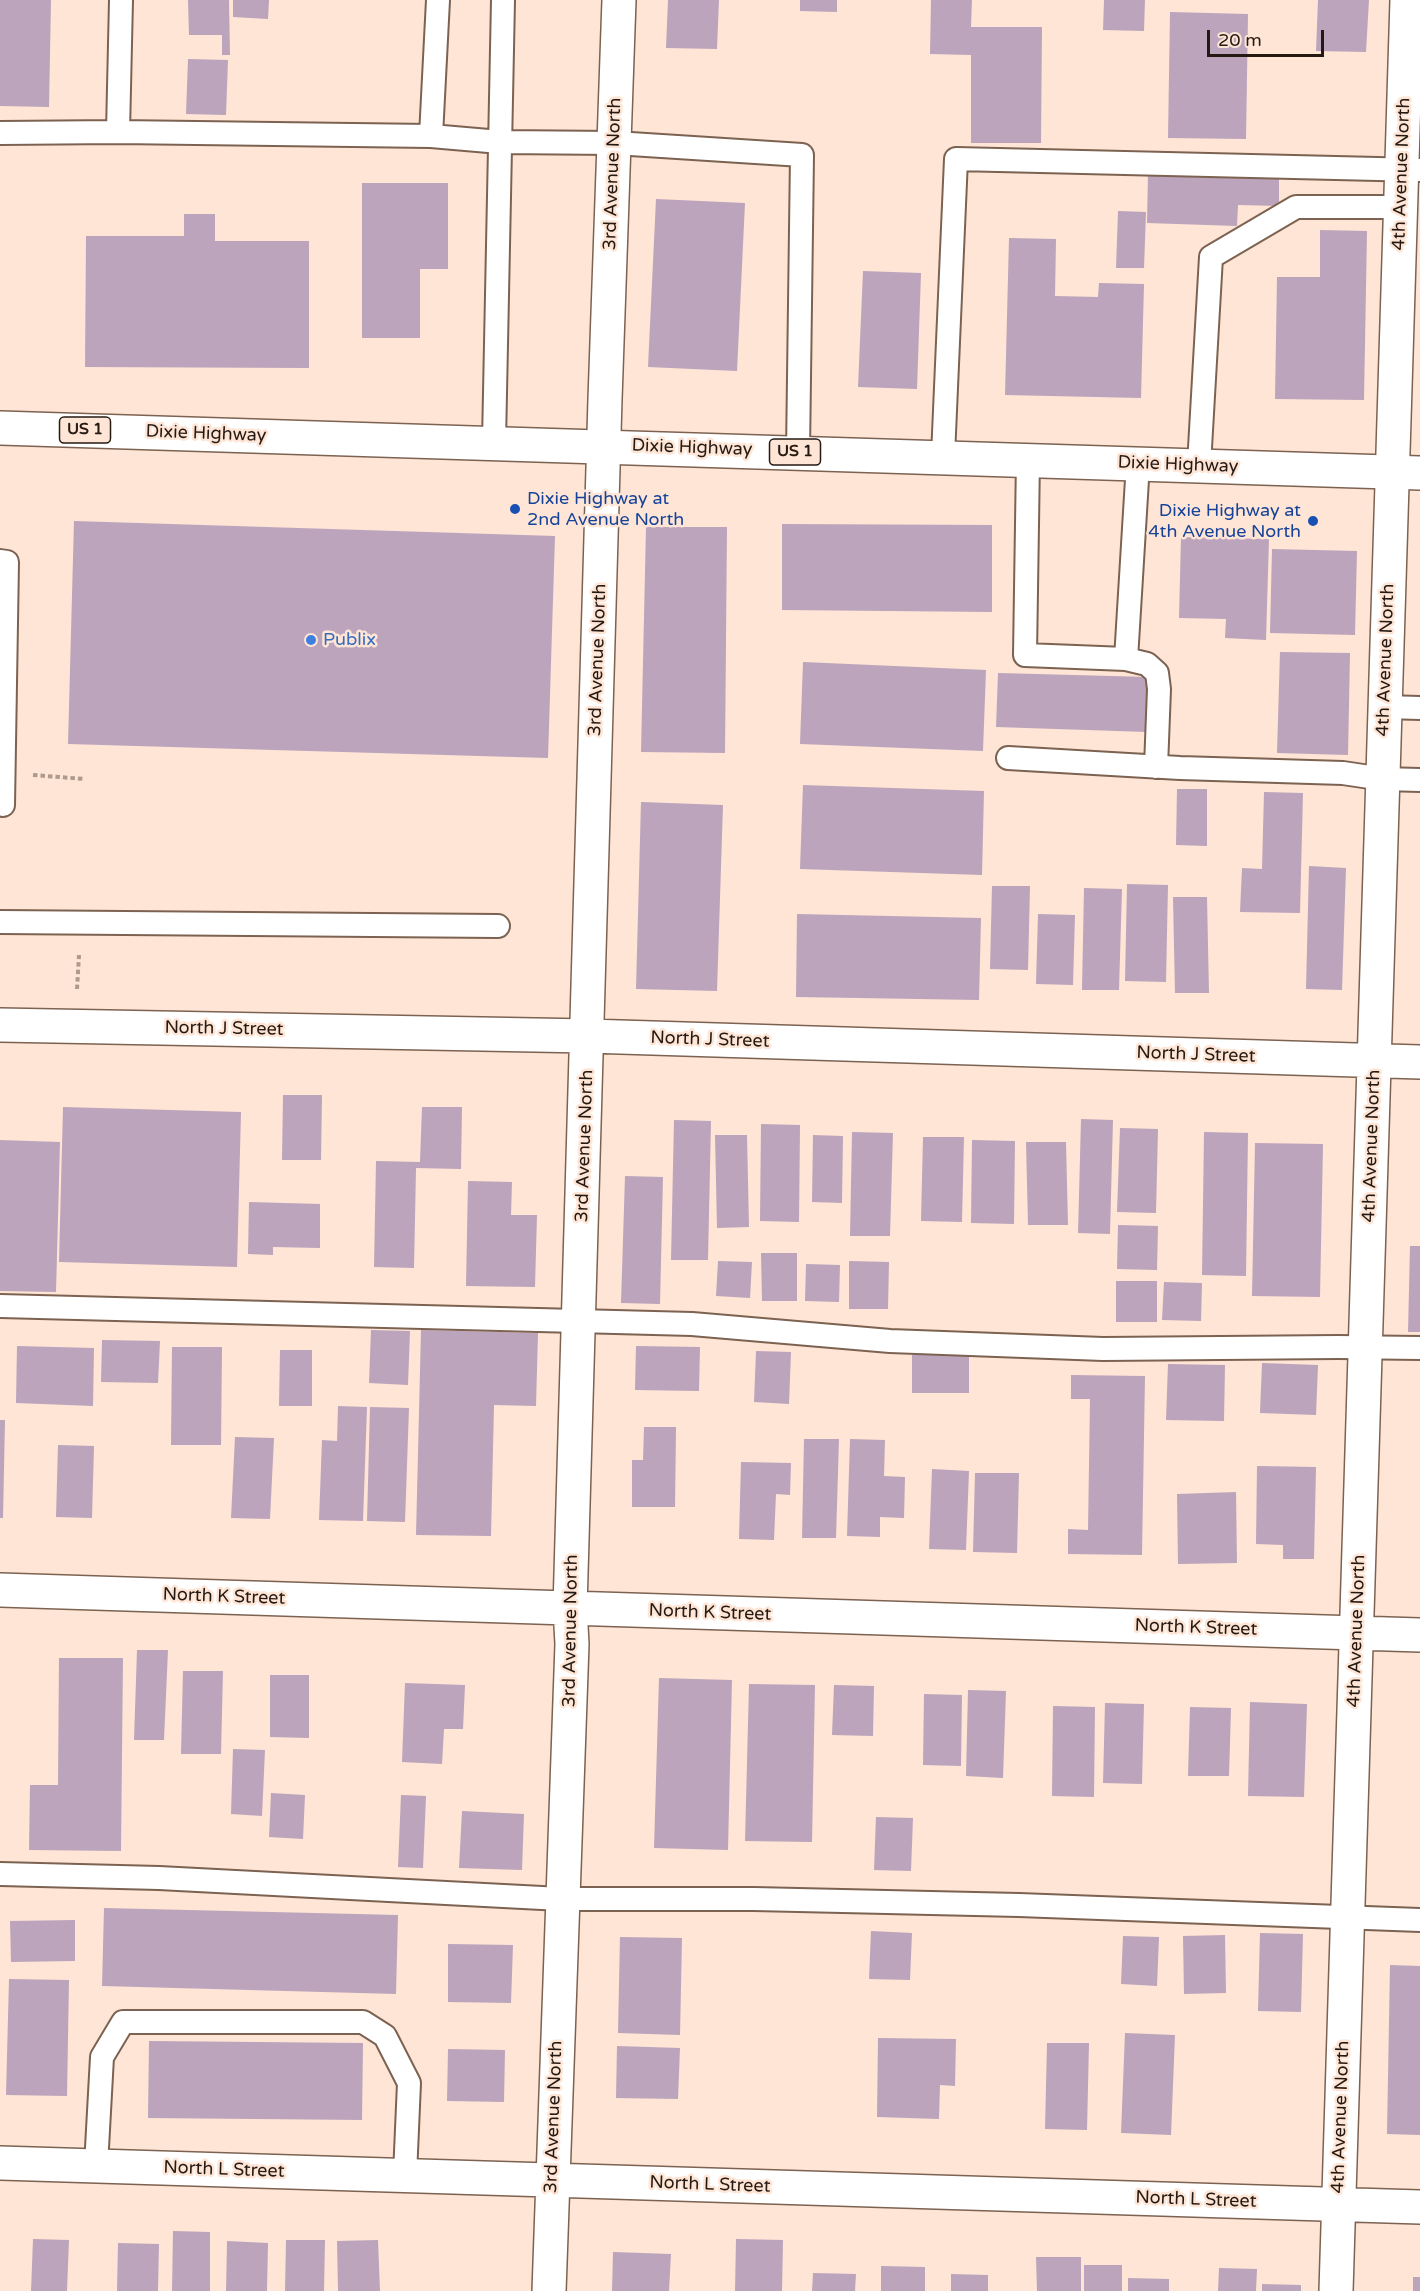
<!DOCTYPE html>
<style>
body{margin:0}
#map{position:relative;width:1420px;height:2291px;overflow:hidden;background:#fee5d5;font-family:"Varela Round",sans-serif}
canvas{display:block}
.scale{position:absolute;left:1207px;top:30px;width:117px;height:27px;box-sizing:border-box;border:3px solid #251a13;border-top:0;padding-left:8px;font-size:18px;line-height:21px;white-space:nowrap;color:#251a13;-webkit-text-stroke:4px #fee5d5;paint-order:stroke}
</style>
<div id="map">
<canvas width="1420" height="2291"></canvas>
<div class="scale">20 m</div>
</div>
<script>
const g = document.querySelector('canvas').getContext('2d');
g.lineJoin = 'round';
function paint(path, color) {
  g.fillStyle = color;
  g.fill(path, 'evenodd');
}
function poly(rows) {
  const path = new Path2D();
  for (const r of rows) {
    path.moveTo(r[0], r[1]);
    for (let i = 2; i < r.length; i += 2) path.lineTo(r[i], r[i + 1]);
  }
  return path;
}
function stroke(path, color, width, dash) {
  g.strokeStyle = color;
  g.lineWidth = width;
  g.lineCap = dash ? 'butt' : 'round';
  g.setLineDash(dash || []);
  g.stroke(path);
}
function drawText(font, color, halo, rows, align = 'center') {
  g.font = font + ' "Varela Round",sans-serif';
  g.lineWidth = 5;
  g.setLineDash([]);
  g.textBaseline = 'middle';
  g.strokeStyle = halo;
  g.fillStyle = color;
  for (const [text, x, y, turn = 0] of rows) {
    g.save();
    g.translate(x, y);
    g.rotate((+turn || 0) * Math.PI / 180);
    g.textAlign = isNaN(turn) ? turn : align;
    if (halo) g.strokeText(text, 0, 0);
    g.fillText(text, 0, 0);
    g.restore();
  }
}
paint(poly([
 [0,0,51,0,49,107,0,106],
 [188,0,229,0,230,55,222,55,222,35,189,35],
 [233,0,269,0,268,19,233,17],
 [668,0,719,0,717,49,666,48],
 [800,0,837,0,837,12,800,11],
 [931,0,972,0,971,27,1042,27,1041,143,971,143,971,55,930,54],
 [1104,0,1145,0,1144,31,1103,30],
 [1318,0,1369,0,1366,52,1316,51],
 [1170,12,1248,14,1246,139,1168,138],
 [188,59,228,60,226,115,186,114],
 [1148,173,1279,177,1279,206,1238,205,1237,226,1147,223],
 [362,183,448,183,448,269,420,269,420,338,362,338],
 [656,199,745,203,737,371,648,367],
 [1118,211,1146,212,1144,268,1116,268],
 [184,214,215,214,215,241,309,241,309,368,85,367,86,236,184,236],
 [1320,230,1367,231,1364,400,1275,399,1277,277,1320,277],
 [1009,238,1056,239,1055,296,1098,297,1099,283,1144,284,1141,398,1005,395],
 [863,271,921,273,917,389,858,387],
 [74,521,555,536,548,758,68,744],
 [782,524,992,525,992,612,782,610],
 [646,527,727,527,725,753,641,752],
 [1181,537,1269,539,1266,640,1225,638,1226,619,1179,618],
 [1272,549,1357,551,1355,635,1270,633],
 [1280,652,1350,653,1348,755,1277,753],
 [803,662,986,670,983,751,800,744],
 [998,673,1149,677,1147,732,996,727],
 [803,785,984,791,982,875,800,869],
 [1177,789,1207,789,1207,846,1176,845],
 [1264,792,1303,793,1300,913,1240,912,1242,868,1262,869],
 [641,802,723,805,717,991,636,989],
 [1309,866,1346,868,1342,990,1306,989],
 [1127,884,1168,885,1166,982,1125,981],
 [992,886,1030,886,1028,970,990,969],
 [1084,888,1122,889,1119,990,1082,990],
 [1173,897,1207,897,1209,993,1175,993],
 [797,914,981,918,979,1000,796,997],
 [1038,914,1075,915,1073,985,1036,984],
 [283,1095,322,1095,321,1160,282,1160],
 [63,1107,241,1112,237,1267,59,1262],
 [422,1107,462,1107,461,1169,416,1168,414,1268,374,1267,376,1161,420,1162],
 [1081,1119,1113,1120,1110,1234,1078,1233],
 [674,1120,711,1121,708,1260,671,1260],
 [761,1124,800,1125,799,1222,760,1221],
 [1120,1128,1158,1129,1156,1213,1117,1212],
 [852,1132,893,1133,890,1236,850,1236],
 [1204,1132,1248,1133,1246,1276,1202,1275],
 [715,1135,747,1135,749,1227,717,1228],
 [813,1135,843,1136,842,1203,812,1202],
 [923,1137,964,1137,962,1222,921,1221],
 [0,1140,60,1142,56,1292,0,1291],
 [972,1140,1015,1141,1014,1224,971,1223],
 [1026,1142,1066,1142,1068,1225,1028,1225],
 [1255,1143,1323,1144,1320,1297,1252,1296],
 [625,1176,663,1177,660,1304,621,1303],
 [468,1181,512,1182,511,1215,537,1215,535,1287,466,1286],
 [249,1202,320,1204,320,1248,273,1247,273,1255,248,1254],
 [1118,1225,1158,1226,1157,1270,1117,1269],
 [1410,1246,1420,1246,1420,1332,1408,1332],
 [761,1253,797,1253,797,1301,762,1301],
 [718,1261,752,1262,750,1298,716,1296],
 [849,1261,889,1262,888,1309,849,1309],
 [806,1264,840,1265,839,1302,805,1301],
 [1116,1281,1157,1281,1157,1322,1116,1322],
 [1164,1282,1202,1283,1201,1321,1162,1320],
 [371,1330,410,1331,408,1385,369,1383],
 [421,1330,538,1333,536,1406,494,1405,491,1536,416,1535],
 [102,1340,160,1341,158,1383,101,1382],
 [17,1346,94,1348,93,1406,16,1403],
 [636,1346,700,1347,699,1391,635,1390],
 [172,1347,222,1347,221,1445,171,1445],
 [280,1350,312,1350,312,1406,279,1406],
 [756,1351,791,1352,789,1404,754,1402],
 [912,1355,969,1355,969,1393,912,1393],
 [1262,1363,1318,1365,1316,1415,1260,1413],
 [1168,1364,1225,1365,1224,1421,1166,1420],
 [1071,1375,1145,1376,1142,1555,1068,1554,1068,1529,1088,1530,1090,1399,1071,1399],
 [338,1406,367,1407,363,1521,319,1520,322,1440,337,1441],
 [370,1407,409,1408,405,1522,367,1521],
 [0,1420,5,1420,3,1518,0,1518],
 [644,1427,676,1427,675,1507,632,1507,632,1460,643,1460],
 [235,1437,274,1438,270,1519,231,1518],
 [804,1439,839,1439,836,1538,802,1538],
 [850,1439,885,1440,884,1476,905,1477,904,1518,880,1517,880,1537,847,1536],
 [58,1445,94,1446,92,1518,56,1517],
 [741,1462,791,1463,790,1495,776,1494,774,1540,739,1539],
 [1257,1466,1316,1467,1314,1559,1283,1559,1283,1545,1256,1544],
 [932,1469,969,1471,966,1550,929,1549],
 [975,1473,1019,1473,1017,1553,973,1552],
 [1236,1492,1237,1563,1178,1564,1177,1494],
 [137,1650,168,1650,164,1740,134,1740],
 [59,1658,123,1658,121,1851,29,1850,30,1785,58,1785],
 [183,1671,223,1671,221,1754,181,1754],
 [270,1675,309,1675,309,1738,270,1737],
 [659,1678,732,1680,728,1850,654,1848],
 [405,1683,465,1685,463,1729,444,1729,442,1764,402,1762],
 [749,1684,815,1685,812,1842,745,1841],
 [834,1685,874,1686,873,1736,832,1735],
 [968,1690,1006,1691,1003,1778,966,1776],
 [924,1694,962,1695,961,1766,923,1765],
 [1250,1702,1307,1704,1304,1797,1248,1796],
 [1105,1703,1144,1704,1142,1784,1103,1783],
 [1053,1706,1095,1707,1094,1797,1052,1796],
 [1190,1707,1231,1708,1229,1776,1188,1776],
 [233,1749,265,1750,262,1816,231,1814],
 [271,1793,305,1795,303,1839,269,1837],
 [401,1795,426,1796,423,1868,398,1867],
 [462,1811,524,1814,522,1870,459,1868],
 [876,1817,913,1818,911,1871,874,1870],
 [104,1908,398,1915,396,1994,102,1986],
 [75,1920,75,1961,11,1962,10,1921],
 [871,1931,912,1933,910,1980,869,1979],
 [1260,1933,1303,1934,1301,2012,1258,2011],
 [1225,1935,1226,1993,1184,1994,1183,1936],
 [1123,1936,1159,1937,1157,1986,1121,1984],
 [620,1937,682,1938,680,2035,618,2033],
 [448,1944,513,1945,511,2003,448,2002],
 [1390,1965,1420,1966,1420,2135,1387,2134],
 [9,1979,69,1980,67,2096,6,2095],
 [1125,2033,1175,2035,1171,2135,1121,2133],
 [878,2038,956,2039,955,2086,940,2085,939,2119,877,2117],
 [149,2041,363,2043,362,2120,148,2118],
 [1047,2043,1089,2043,1087,2130,1045,2129],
 [617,2046,680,2048,678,2099,616,2098],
 [448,2049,505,2050,504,2102,447,2101],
 [173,2231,210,2232,210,2291,172,2291],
 [33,2239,69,2240,67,2291,31,2291],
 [736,2239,783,2240,782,2291,735,2291],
 [286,2240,325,2240,324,2291,285,2291],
 [378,2240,380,2291,338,2291,337,2241],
 [227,2241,268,2243,267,2291,226,2291],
 [118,2243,159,2244,158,2291,117,2291],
 [613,2252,671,2254,669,2291,612,2291],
 [1036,2257,1081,2257,1081,2291,1037,2291],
 [1084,2265,1122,2265,1122,2291,1084,2291],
 [881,2266,925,2267,925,2291,881,2291],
 [1219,2268,1257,2269,1256,2291,1218,2291],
 [813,2273,856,2274,855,2291,812,2291],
 [951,2274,988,2275,988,2291,951,2291],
 [1413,2277,1420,2277,1420,2291,1413,2291],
 [1128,2278,1169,2279,1169,2291,1128,2291],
 [1262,2284,1301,2285,1301,2291,1262,2291]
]), '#bca4bc');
const lane = poly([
 [121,0,118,132,431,136],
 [438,0,431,136,500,142,615,143,802,155,798,452],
 [0,133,118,132],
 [494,442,503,0],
 [943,456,956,159,1420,170],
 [1028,459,1025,655,1126,659,1138,463],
 [1199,465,1211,257,1296,207,1400,207],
 [0,561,7,562,3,805],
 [1126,659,1147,664,1157,673,1159,689,1156,767],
 [1385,707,1420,708],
 [1008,758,1180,768,1343,773,1383,779,1420,780],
 [0,922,498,926],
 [0,1306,692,1324,890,1341,1103,1349,1338,1347,1420,1348],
 [0,1874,159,1878,561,1899,754,1899,1019,1905,1420,1920],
 [96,2166,102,2057,123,2022,363,2022,385,2036,409,2083,405,2175]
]);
const street = poly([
 [0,1025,588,1036,1420,1062],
 [0,1590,1420,1635],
 [0,2163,1420,2207],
 [549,2291,572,1644,570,1608,605,399,619,0],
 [1336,2291,1407,0]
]);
const primary = poly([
 [0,428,1420,473]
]);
stroke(lane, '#7c6251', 26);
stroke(street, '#7c6251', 36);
stroke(primary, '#7c6251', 36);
stroke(poly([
 [33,775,85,779],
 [77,989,79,955]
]), '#af9b8e', 4, [4.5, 3]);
stroke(lane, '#fff', 22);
stroke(street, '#fff', 33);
stroke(primary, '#fff', 33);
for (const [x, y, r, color] of [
 [515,509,6,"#1a4fb4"],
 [1313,521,6,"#1a4fb4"],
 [311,640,6,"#3f7fe0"]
]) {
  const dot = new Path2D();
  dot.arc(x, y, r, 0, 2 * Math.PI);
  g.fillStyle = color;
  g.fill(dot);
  stroke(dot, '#fee5d5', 2);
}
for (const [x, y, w] of [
 [85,430,51],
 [795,452,51]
]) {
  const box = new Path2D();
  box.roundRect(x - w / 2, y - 13, w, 26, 4.5);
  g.fillStyle = '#fee5d5';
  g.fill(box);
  stroke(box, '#251a13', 1.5);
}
drawText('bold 16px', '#251a13', null, [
 ["US 1",85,430],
 ["US 1",795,452]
]);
drawText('18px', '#251a13', '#fee5d5', [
 ["3rd Avenue North",613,174,-88],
 ["4th Avenue North",1402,174,-88],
 ["Dixie Highway",206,434,2],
 ["Dixie Highway",692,448,2],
 ["Dixie Highway",1178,465,2],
 ["3rd Avenue North",598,660,-88],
 ["4th Avenue North",1386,660,-88],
 ["North J Street",224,1029,1],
 ["North J Street",710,1040,2],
 ["North J Street",1196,1055,2],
 ["3rd Avenue North",585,1146,-88],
 ["4th Avenue North",1372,1146,-88],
 ["North K Street",224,1597,2],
 ["North K Street",710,1613,2],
 ["North K Street",1196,1628,2],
 ["3rd Avenue North",571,1631,-89],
 ["4th Avenue North",1357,1631,-88],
 ["3rd Avenue North",554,2117,-88],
 ["4th Avenue North",1341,2117,-88],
 ["North L Street",224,2170,2],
 ["North L Street",710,2185,2],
 ["North L Street",1196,2200,2]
]);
drawText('18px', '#164399', '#fee5d5', [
 ["Dixie Highway at",527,499],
 ["2nd Avenue North",527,520],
 ["Dixie Highway at",1301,511,"right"],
 ["4th Avenue North",1301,532,"right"]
], 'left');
drawText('18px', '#366cbe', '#fee5d5', [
 ["Publix",323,640]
], 'left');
</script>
